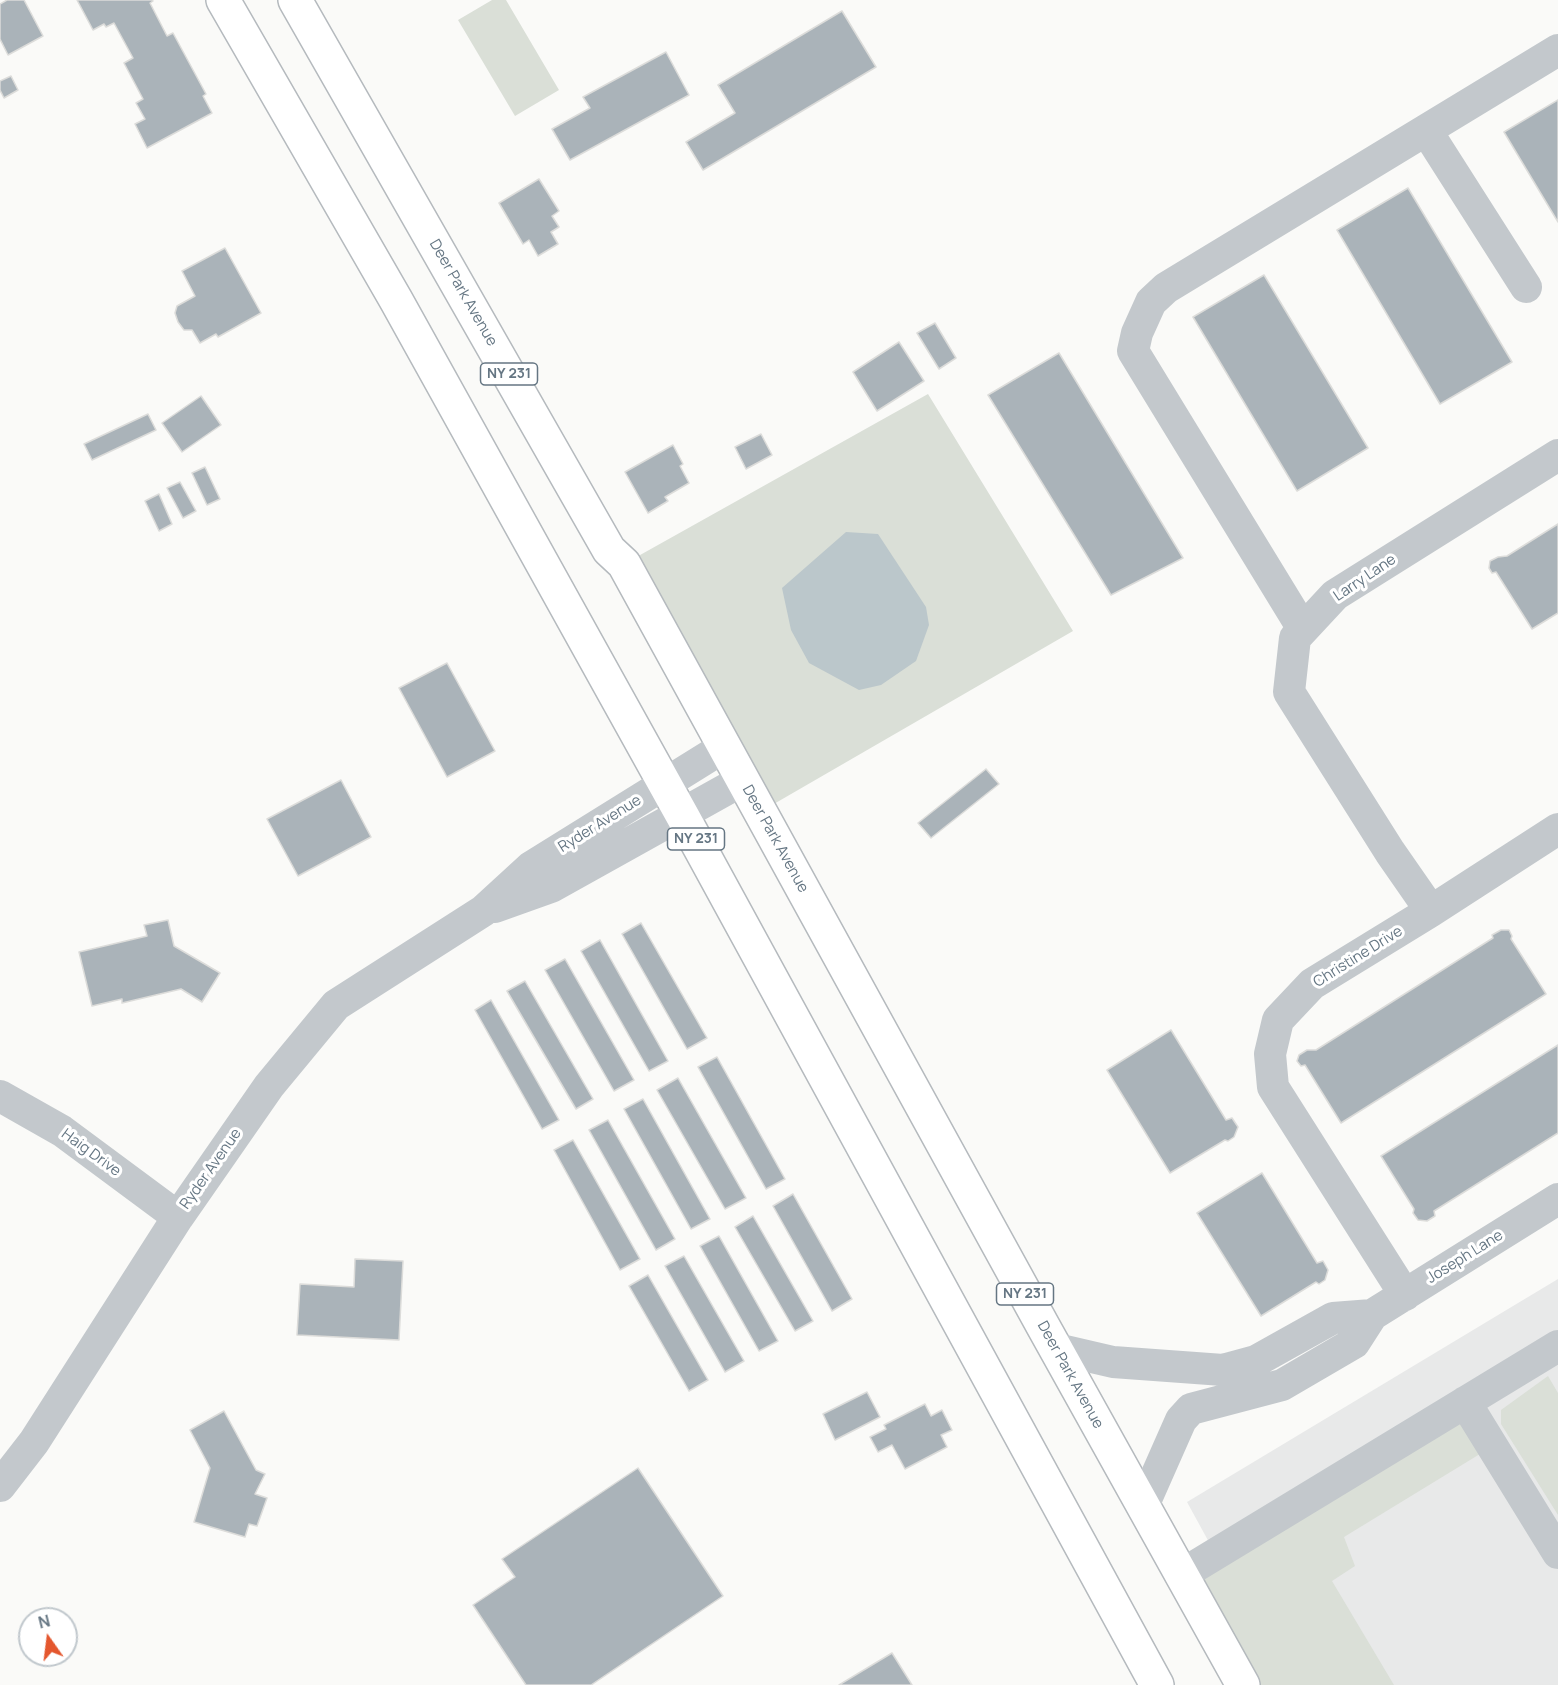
<!DOCTYPE html>
<style>
body{margin:0}
#map{position:relative;width:1558px;height:1685px;overflow:hidden;background:#fafaf8;font-family:Manrope,sans-serif}
canvas{display:block}
.north{position:absolute;left:18px;top:1607px;width:60px;height:60px;box-sizing:border-box;background:#fff;border:2px solid #c1c8cd;border-radius:50%;rotate:346deg;font-size:16px;font-weight:700;line-height:24px;text-align:center;color:#657683}
.north::after{content:'';display:block;margin:auto;width:21px;height:27px;background:#e4572e;clip-path:polygon(50% 0,100% 100%,50% 72%,0 100%)}
</style>
<div id="map">
<canvas width="1558" height="1685"></canvas>
<div class="north">N</div>
</div>
<script>
const g = document.querySelector('canvas').getContext('2d');
g.lineJoin = 'round';
function paint(path, color) {
  g.fillStyle = color;
  g.fill(path, 'evenodd');
}
function poly(rows) {
  const path = new Path2D();
  for (const r of rows) {
    path.moveTo(r[0], r[1]);
    for (let i = 2; i < r.length; i += 2) path.lineTo(r[i], r[i + 1]);
  }
  return path;
}
function stroke(path, color, width, dash) {
  g.strokeStyle = color;
  g.lineWidth = width;
  g.lineCap = dash ? 'butt' : 'round';
  g.setLineDash(dash || []);
  g.stroke(path);
}
function drawText(font, color, halo, rows, align = 'center') {
  g.font = font + ' Manrope,sans-serif';
  g.lineWidth = 6;
  g.setLineDash([]);
  g.textBaseline = 'middle';
  g.strokeStyle = halo;
  g.fillStyle = color;
  for (const [text, x, y, turn = 0] of rows) {
    g.save();
    g.translate(x, y);
    g.rotate((+turn || 0) * Math.PI / 180);
    g.textAlign = isNaN(turn) ? turn : align;
    if (halo) g.strokeText(text, 0, 0);
    g.fillText(text, 0, 0);
    g.restore();
  }
}
paint(poly([
 [1558,1279,1558,1685,1287,1685,1187,1502]
]), '#e8e9e9');
paint(poly([
 [492,0,506,0,559,90,515,116,458,20],
 [928,394,1073,631,760,812,624,564],
 [1548,1376,1558,1393,1558,1515,1501,1424,1501,1410],
 [1468,1406,1493,1446,1344,1537,1355,1566,1332,1581,1394,1685,1243,1685,1181,1575]
]), '#dadfd7');
paint(poly([
 [846,532,878,534,926,607,929,625,916,661,881,685,859,690,809,663,791,630,782,588]
]), '#bbc7cb');
const building = poly([
 [7,0,24,0,43,36,8,55,0,39,0,4,7,0],
 [77,0,152,0,153,1,150,3,167,36,173,33,206,94,203,96,212,113,147,148,135,124,145,119,136,103,143,99,124,63,133,58,114,23,106,27,104,24,93,30,77,0],
 [842,11,876,67,703,170,686,142,735,113,718,85,842,11],
 [666,52,689,95,570,160,552,129,590,108,583,97,666,52],
 [11,76,18,90,4,98,0,90,0,81,11,76],
 [1558,100,1558,222,1504,132,1558,100],
 [539,179,559,211,552,216,559,227,551,232,558,244,538,256,529,240,523,244,499,203,539,179],
 [1408,188,1512,362,1440,404,1337,230,1408,188],
 [225,248,261,313,218,337,216,334,200,343,192,330,184,330,178,322,175,313,177,306,195,296,182,271,225,248],
 [1264,275,1368,448,1297,491,1193,317,1264,275],
 [935,323,956,358,939,369,917,333,935,323],
 [899,342,924,381,877,411,853,372,899,342],
 [1059,353,1183,558,1111,595,988,395,1059,353],
 [201,396,221,425,182,452,162,423,201,396],
 [148,414,156,430,92,460,84,444,148,414],
 [761,434,772,455,746,469,735,447,761,434],
 [673,445,683,464,680,466,689,483,665,497,668,501,648,513,625,472,673,445],
 [205,467,220,499,207,505,192,473,205,467],
 [180,482,196,511,183,518,167,488,180,482],
 [159,494,172,524,159,531,145,501,159,494],
 [1558,524,1558,613,1532,629,1496,572,1492,573,1489,568,1490,561,1498,557,1507,556,1558,524],
 [447,663,495,751,447,777,399,688,447,663],
 [986,769,999,784,931,838,918,823,986,769],
 [341,780,371,837,298,876,267,819,341,780],
 [168,920,174,946,220,973,202,1002,181,989,122,1003,122,999,92,1006,79,952,147,936,144,925,168,920],
 [641,923,707,1038,687,1049,622,934,641,923],
 [1501,930,1509,930,1512,936,1511,939,1546,994,1341,1123,1305,1065,1301,1066,1297,1061,1299,1055,1307,1050,1316,1050,1493,938,1492,935,1501,930],
 [600,940,668,1061,649,1071,581,951,600,940],
 [565,959,634,1080,614,1091,545,970,565,959],
 [525,981,593,1099,576,1109,507,991,525,981],
 [491,1000,559,1120,542,1129,475,1010,491,1000],
 [1171,1030,1226,1120,1232,1118,1238,1127,1234,1137,1228,1141,1225,1140,1170,1173,1107,1070,1171,1030],
 [1558,1045,1558,1133,1434,1211,1435,1216,1427,1221,1418,1220,1413,1213,1414,1209,1381,1156,1558,1045],
 [717,1057,785,1179,766,1189,698,1067,717,1057],
 [678,1078,746,1198,725,1209,657,1090,678,1078],
 [643,1099,710,1219,691,1229,624,1109,643,1099],
 [608,1120,675,1239,656,1250,589,1130,608,1120],
 [573,1140,640,1259,620,1270,554,1150,573,1140],
 [1262,1173,1317,1263,1323,1261,1328,1270,1325,1280,1319,1284,1316,1282,1261,1316,1197,1213,1262,1173],
 [793,1194,852,1299,832,1311,773,1206,793,1194],
 [753,1216,813,1321,795,1331,735,1227,753,1216],
 [719,1236,778,1341,759,1351,700,1246,719,1236],
 [684,1256,744,1361,725,1372,665,1266,684,1256],
 [355,1259,403,1261,399,1340,297,1335,300,1284,354,1287,355,1259],
 [648,1275,708,1380,689,1391,629,1286,648,1275],
 [867,1392,880,1417,835,1440,823,1414,867,1392],
 [925,1404,931,1416,942,1410,952,1430,941,1435,947,1447,905,1469,892,1445,878,1452,870,1437,886,1429,884,1425,925,1404],
 [224,1411,256,1470,265,1474,255,1494,267,1498,257,1526,249,1524,245,1537,194,1522,210,1468,190,1430,224,1411],
 [638,1468,723,1596,591,1685,526,1685,473,1605,515,1577,502,1559,638,1468],
 [892,1653,912,1685,839,1685,892,1653]
]);
paint(building, '#aab3b9');
stroke(building, '#dcdcda', 1.5);
const major = poly([
 [223,0,396,300,682,815,1157,1685],
 [295,0,609,550,624,564,1043,1326,1243,1685]
]);
stroke(major, '#b5babe', 36);
stroke(poly([
 [1426,130,1526,287],
 [1303,629,1133,351,1137,333,1151,302,1166,288,1558,50],
 [495,907,551,887,743,780],
 [1431,911,1390,852,1289,692,1295,638,1335,595,1558,455],
 [0,1096,62,1131,178,1217],
 [1405,1295,1273,1087,1270,1054,1278,1020,1312,984,1431,911,1558,829],
 [1057,1349,1113,1362,1223,1370,1256,1361,1333,1318,1372,1315],
 [1465,1402,1558,1553],
 [0,1486,34,1442,178,1217,269,1086,336,1005,483,911,531,867,724,747],
 [1143,1506,1181,1420,1191,1409,1282,1385,1354,1343,1372,1315,1558,1199],
 [1181,1575,1558,1346]
]), '#c3c8cc', 32);
stroke(major, '#fff', 33);
for (const [x, y, w] of [
 [509,374,57],
 [696,839,57],
 [1025,1294,57]
]) {
  const box = new Path2D();
  box.roundRect(x - w / 2, y - 11, w, 22, 4.5);
  g.fillStyle = '#fff';
  g.fill(box);
  stroke(box, '#657683', 1.5);
}
drawText('bold 14px', '#657683', null, [
 ["NY 231",509,374],
 ["NY 231",696,839],
 ["NY 231",1025,1294]
]);
drawText('15px', '#657683', '#fff', [
 ["Deer Park Avenue",463,293,60],
 ["Larry Lane",1365,578,-34],
 ["Ryder Avenue",600,824,-32],
 ["Deer Park Avenue",775,839,61],
 ["Christine Drive",1358,957,-32],
 ["Haig Drive",91,1153,36],
 ["Ryder Avenue",211,1169,-55],
 ["Joseph Lane",1465,1257,-32],
 ["Deer Park Avenue",1070,1375,61]
]);
</script>
